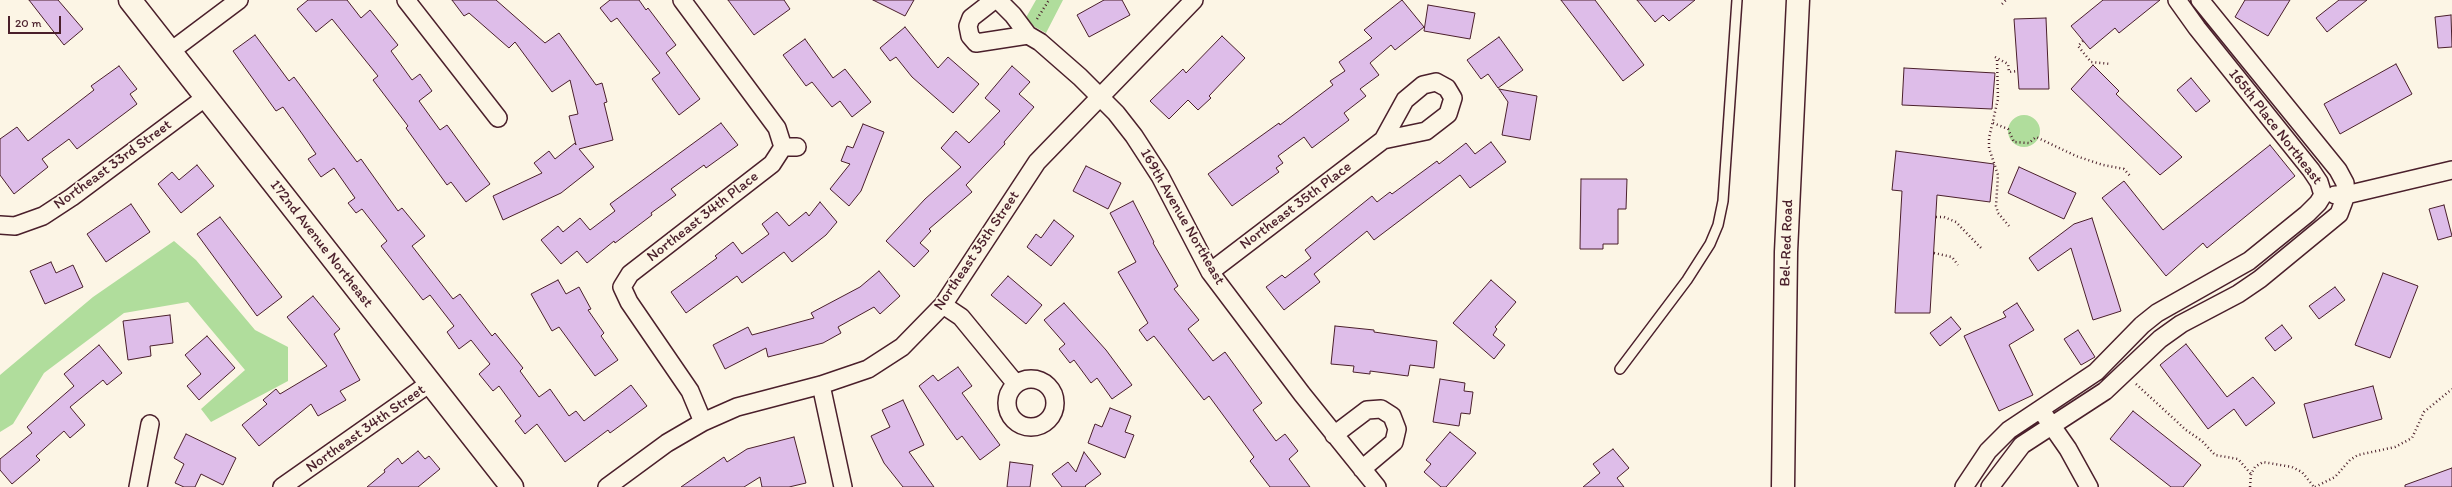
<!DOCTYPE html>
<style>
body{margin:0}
#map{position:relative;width:2452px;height:487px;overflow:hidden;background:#fcf5e5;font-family:Itim,sans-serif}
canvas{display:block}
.scale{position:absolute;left:8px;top:16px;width:53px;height:18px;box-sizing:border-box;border:2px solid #4a1f2b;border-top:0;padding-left:5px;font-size:12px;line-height:14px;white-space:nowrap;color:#4a1f2b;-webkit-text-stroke:3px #fcf5e5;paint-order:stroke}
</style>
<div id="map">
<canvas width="2452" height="487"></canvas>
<div class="scale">20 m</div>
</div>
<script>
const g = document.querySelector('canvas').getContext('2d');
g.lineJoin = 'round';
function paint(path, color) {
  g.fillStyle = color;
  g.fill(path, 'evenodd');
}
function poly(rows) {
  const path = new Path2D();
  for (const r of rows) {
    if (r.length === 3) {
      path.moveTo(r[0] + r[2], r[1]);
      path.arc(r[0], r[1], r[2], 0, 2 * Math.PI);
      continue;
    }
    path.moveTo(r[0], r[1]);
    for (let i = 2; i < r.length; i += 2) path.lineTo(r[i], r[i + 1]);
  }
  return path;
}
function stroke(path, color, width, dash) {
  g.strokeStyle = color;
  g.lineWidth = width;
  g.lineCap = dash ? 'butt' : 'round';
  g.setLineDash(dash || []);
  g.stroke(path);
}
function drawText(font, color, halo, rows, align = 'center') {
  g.font = font + ' Itim,sans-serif';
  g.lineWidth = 3.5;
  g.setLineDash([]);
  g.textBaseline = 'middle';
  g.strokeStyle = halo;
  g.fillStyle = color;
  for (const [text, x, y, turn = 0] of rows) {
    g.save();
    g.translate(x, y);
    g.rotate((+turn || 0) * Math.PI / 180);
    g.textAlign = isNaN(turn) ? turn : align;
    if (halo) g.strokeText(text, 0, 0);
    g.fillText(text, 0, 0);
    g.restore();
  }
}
paint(poly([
 [1036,0,1063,0,1046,33,1024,21],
 [2024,131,16],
 [174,241,196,260,255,330,288,347,288,381,211,422,201,409,245,370,188,302,124,313,44,373,13,424,0,432,0,375,93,297]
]), '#b0dd9c');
const building = poly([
 [29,0,58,0,83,29,64,45,29,0],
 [308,0,347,0,361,18,370,10,398,45,391,51,412,80,420,74,432,91,419,101,440,130,447,125,490,184,466,202,451,182,447,185,406,128,408,126,373,80,378,76,332,19,316,32,297,9,308,0],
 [452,0,496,0,545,43,559,33,596,85,602,83,607,102,604,103,613,140,579,149,594,167,561,193,503,220,493,196,542,173,534,163,549,151,555,159,575,143,576,145,569,116,578,114,570,80,552,92,515,42,509,48,469,13,464,16,452,0],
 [610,0,639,0,646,10,648,8,676,45,666,53,700,99,679,115,652,79,660,73,617,18,611,22,600,8,610,0],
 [728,0,784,0,790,9,754,35,728,0],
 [873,0,914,0,905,16,873,0],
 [1104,0,1122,0,1130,15,1089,37,1077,15,1104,0],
 [1402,0,1424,27,1395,50,1391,45,1370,63,1379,75,1360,89,1366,96,1344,113,1349,120,1312,148,1304,137,1278,156,1283,163,1276,168,1279,172,1232,206,1208,174,1279,123,1280,125,1333,85,1330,81,1345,71,1339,62,1372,38,1364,30,1402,0],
 [1561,0,1595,0,1644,65,1623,81,1561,0],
 [1637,0,1695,0,1669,21,1663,15,1655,22,1637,0],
 [2103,0,2160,0,2119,33,2115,28,2090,49,2071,26,2103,0],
 [2245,0,2290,0,2268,36,2235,17,2245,0],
 [2339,0,2367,0,2327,32,2316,18,2339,0],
 [1428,5,1475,13,1470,39,1424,31,1428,5],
 [2451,15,2452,47,2438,48,2435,17,2451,15],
 [2046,18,2049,89,2019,89,2014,19,2046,18],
 [905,27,938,68,948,57,979,84,953,113,912,77,896,57,890,61,880,48,905,27],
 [255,35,289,81,294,77,357,162,361,159,398,211,402,208,425,236,412,246,453,299,460,294,492,336,495,333,523,368,520,371,539,397,550,389,569,416,576,411,584,421,631,385,647,406,610,433,608,430,565,462,537,424,525,434,515,421,521,416,499,386,493,391,479,374,490,364,471,340,459,349,447,332,454,326,430,295,423,300,381,246,387,241,362,209,356,213,348,203,355,198,334,168,321,177,308,159,316,154,303,135,283,107,276,111,233,51,255,35],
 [1222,36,1245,58,1209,96,1211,98,1198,110,1188,100,1169,119,1150,101,1183,69,1186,73,1222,36],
 [1499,37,1523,70,1498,88,1488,74,1481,79,1467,60,1499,37],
 [805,39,833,78,845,69,871,102,852,117,840,101,832,107,812,82,806,86,783,55,805,39],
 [2396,64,2412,94,2340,134,2324,104,2396,64],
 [2093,65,2119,91,2116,94,2182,157,2160,175,2071,89,2093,65],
 [119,66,137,89,130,94,137,104,77,149,69,139,42,159,48,167,14,194,0,175,0,139,17,127,28,141,94,90,91,86,119,66],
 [1012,66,1030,82,1019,94,1034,107,1004,142,1005,144,966,185,972,192,929,229,931,231,920,243,929,251,914,267,886,241,925,199,961,167,941,148,956,131,969,143,1000,111,985,98,1012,66],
 [1904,68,1995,73,1992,109,1902,105,1904,68],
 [2191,78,2210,101,2196,112,2177,90,2191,78],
 [1499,89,1537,96,1530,140,1502,135,1508,102,1499,89],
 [721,123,738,145,706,168,704,165,671,189,676,195,651,213,652,215,615,243,614,241,587,263,577,251,561,264,541,240,558,226,563,232,580,218,590,230,615,211,610,204,721,123],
 [863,124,884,132,861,191,849,206,830,189,850,164,841,161,847,146,853,148,863,124],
 [1491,142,1506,162,1470,188,1460,175,1374,240,1367,231,1314,274,1320,282,1284,310,1266,287,1282,275,1285,278,1311,258,1305,250,1372,196,1377,202,1390,192,1392,194,1437,161,1439,164,1466,143,1475,154,1491,142],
 [2270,145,2295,176,2207,248,2203,243,2166,276,2102,198,2124,181,2163,230,2270,145],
 [1896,151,1994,164,1990,202,1937,195,1930,313,1895,313,1902,191,1892,190,1896,151],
 [197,165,214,186,181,213,158,184,172,172,179,180,197,165],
 [1086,166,1121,183,1108,209,1073,191,1086,166],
 [2019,167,2076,193,2064,219,2008,193,2019,167],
 [1581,179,1627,179,1626,209,1618,209,1618,244,1603,244,1603,249,1580,249,1581,179],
 [1133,201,1154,242,1153,243,1178,286,1174,289,1199,320,1188,329,1213,361,1225,352,1262,403,1253,410,1276,441,1285,434,1298,451,1289,459,1310,487,1270,487,1250,461,1254,457,1209,396,1204,400,1154,336,1147,341,1139,330,1148,323,1118,272,1136,262,1110,213,1133,201],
 [820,202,837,222,826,235,792,262,784,252,742,283,737,276,686,313,671,292,717,258,715,256,733,242,742,254,769,234,762,224,777,212,789,226,806,212,809,216,820,202],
 [131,204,150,232,106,262,87,234,131,204],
 [2444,205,2452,236,2438,240,2429,209,2444,205],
 [220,217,282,297,257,316,197,234,220,217],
 [2092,218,2121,311,2093,320,2071,248,2038,271,2029,258,2074,224,2092,218],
 [1054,220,1074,236,1051,266,1027,247,1036,234,1041,238,1054,220],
 [51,262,56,273,73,265,83,287,45,304,30,271,51,262],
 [879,271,900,296,880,314,874,307,838,327,841,333,823,343,768,357,766,348,725,369,713,345,748,327,752,335,814,318,811,313,860,287,879,271],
 [2383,273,2418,286,2390,358,2355,345,2383,273],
 [1008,276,1042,305,1026,324,991,295,1008,276],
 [558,280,566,294,579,287,591,309,588,310,604,333,601,336,618,360,595,376,559,327,552,331,531,294,558,280],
 [1491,280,1516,302,1495,327,1497,329,1493,335,1505,345,1494,359,1453,323,1491,280],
 [2335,287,2345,300,2319,319,2309,306,2335,287],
 [313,296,340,329,334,334,360,380,340,391,346,400,318,416,311,404,259,446,242,425,267,404,263,400,276,389,280,394,327,366,287,317,313,296],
 [1064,303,1106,350,1132,385,1112,399,1097,378,1091,383,1074,360,1070,363,1059,349,1065,344,1044,320,1064,303],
 [2017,303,2034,330,2009,345,2033,395,1999,411,1964,336,2006,317,2003,312,2017,303],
 [170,315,173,343,150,346,151,356,128,360,123,321,170,315],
 [1951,317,1961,329,1940,346,1930,333,1951,317],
 [2282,325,2292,338,2275,351,2265,338,2282,325],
 [1335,326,1374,330,1374,332,1437,341,1434,368,1410,365,1408,376,1370,371,1370,374,1353,372,1354,366,1331,364,1335,326],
 [2078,330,2095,357,2081,365,2064,339,2078,330],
 [207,336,235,368,199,400,187,386,201,374,185,355,207,336],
 [2186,344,2227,397,2253,377,2275,403,2246,426,2234,409,2208,429,2160,365,2186,344],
 [99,345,122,373,107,385,103,380,70,407,85,425,70,438,64,431,36,456,40,460,12,484,0,470,0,459,32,433,27,427,74,386,64,374,99,345],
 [958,367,972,386,962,393,1000,445,980,460,962,436,957,440,919,386,933,375,938,381,958,367],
 [1440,379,1465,383,1464,391,1473,392,1470,414,1461,413,1459,426,1433,422,1440,379],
 [2373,386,2382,419,2313,438,2304,404,2373,386],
 [903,400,924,445,909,452,934,487,903,487,884,463,871,436,890,427,882,410,903,400],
 [1110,408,1131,416,1125,432,1134,435,1125,458,1088,443,1095,424,1102,427,1110,408],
 [2133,411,2201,465,2183,487,2171,487,2110,439,2133,411],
 [1450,432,1476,453,1446,487,1441,487,1424,472,1431,464,1426,460,1450,432],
 [186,434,236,458,223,485,201,474,195,487,184,487,175,483,184,464,174,458,186,434],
 [794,437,806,483,789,487,762,487,760,477,744,487,681,487,724,457,727,462,747,449,794,437],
 [1613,449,1629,468,1617,478,1624,487,1583,487,1600,473,1593,464,1613,449],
 [418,451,425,459,429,456,440,469,418,487,367,487,385,472,384,470,398,458,402,464,418,451],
 [1084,452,1101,474,1085,486,1086,487,1062,487,1052,474,1068,462,1076,472,1084,452],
 [1010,462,1033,465,1030,487,1007,487,1010,462],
 [2452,468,2452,487,2405,487,2405,485,2452,468]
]);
paint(building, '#debde9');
stroke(building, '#4a1f2b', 1);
const lane = poly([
 [1620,369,1687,280,1710,244,1718,225,1723,201,1737,0]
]);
const street = poly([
 [406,0,498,118],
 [682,0,777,128,783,147],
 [994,0,971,18,968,26,970,36,976,43,1028,35],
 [995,0,1001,3,1013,15,1028,35,1040,42,1080,77,1116,113,1134,136,1160,176,1210,272,1302,394,1377,487],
 [2177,0,2197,28,2311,170,2319,182,2323,195],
 [171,51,239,0],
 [783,147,797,147],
 [2335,195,2346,195,2452,170],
 [0,225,15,226,43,216,72,197,206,97],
 [1210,272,1383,140,1405,100,1423,85,1436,82,1447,88,1453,98,1448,114,1426,131,1383,140],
 [943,305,961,317,1016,384],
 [1031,403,24],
 [821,385,843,487],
 [2045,416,2068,449,2089,487],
 [703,422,690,391,629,302,622,287,630,274,772,164,783,147],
 [1334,435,1367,410,1381,409,1392,416,1397,429,1394,442,1362,469],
 [138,487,150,424],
 [282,487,430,383],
 [607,487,667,443,703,422,737,407,821,385,868,369,902,347,943,305,1037,162,1194,0],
 [1964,487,1988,451,2009,430,2096,372,2142,325,2157,313,2249,261,2307,214,2318,203,2323,195],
 [1990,487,2022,445,2105,391,2160,339,2181,324,2238,294,2260,279,2339,214,2346,195,2345,183,2338,170,2200,0]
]);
const secondary = poly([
 [130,0,512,487],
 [1783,487,1786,252,1798,0]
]);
stroke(lane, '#4a1f2b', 12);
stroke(street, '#4a1f2b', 20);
stroke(secondary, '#4a1f2b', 25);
stroke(poly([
 [2002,4,2006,0],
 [1037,19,1049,0],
 [2083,41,2078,46,2091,62,2111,64],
 [1995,57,2008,64,2009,72,2018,71],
 [1997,60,1998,99,1989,138,1989,148,1998,175,1996,206,1998,213,2009,226],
 [1993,123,2008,129,2014,142,2029,143,2036,137,2076,156,2103,165,2124,169,2131,177],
 [1936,217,1944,217,1956,222,1981,248],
 [1934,253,1952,257,1958,265],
 [2136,384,2186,430,2202,441,2215,455,2238,459,2251,474],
 [2250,487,2251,474,2255,467,2263,462,2292,467,2302,472,2314,487],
 [2315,487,2335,477,2350,460,2358,455,2395,447,2412,438,2424,412,2452,389]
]), '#4a1f2b', 2.5, [1, 3]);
stroke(lane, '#fcf5e5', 9);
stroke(street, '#fcf5e5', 17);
stroke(secondary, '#fcf5e5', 22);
drawText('15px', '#4a1f2b', '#fcf5e5', [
 ["165th Place Northeast",2275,127,52],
 ["Northeast 33rd Street",113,165,-36],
 ["Northeast 35th Place",1296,206,-37],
 ["Northeast 34th Place",703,217,-38],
 ["169th Avenue Northeast",1182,217,60],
 ["Bel-Red Road",1787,243,-88],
 ["172nd Avenue Northeast",321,244,52],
 ["Northeast 35th Street",977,251,-56],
 ["Northeast 34th Street",366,429,-35]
]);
</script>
